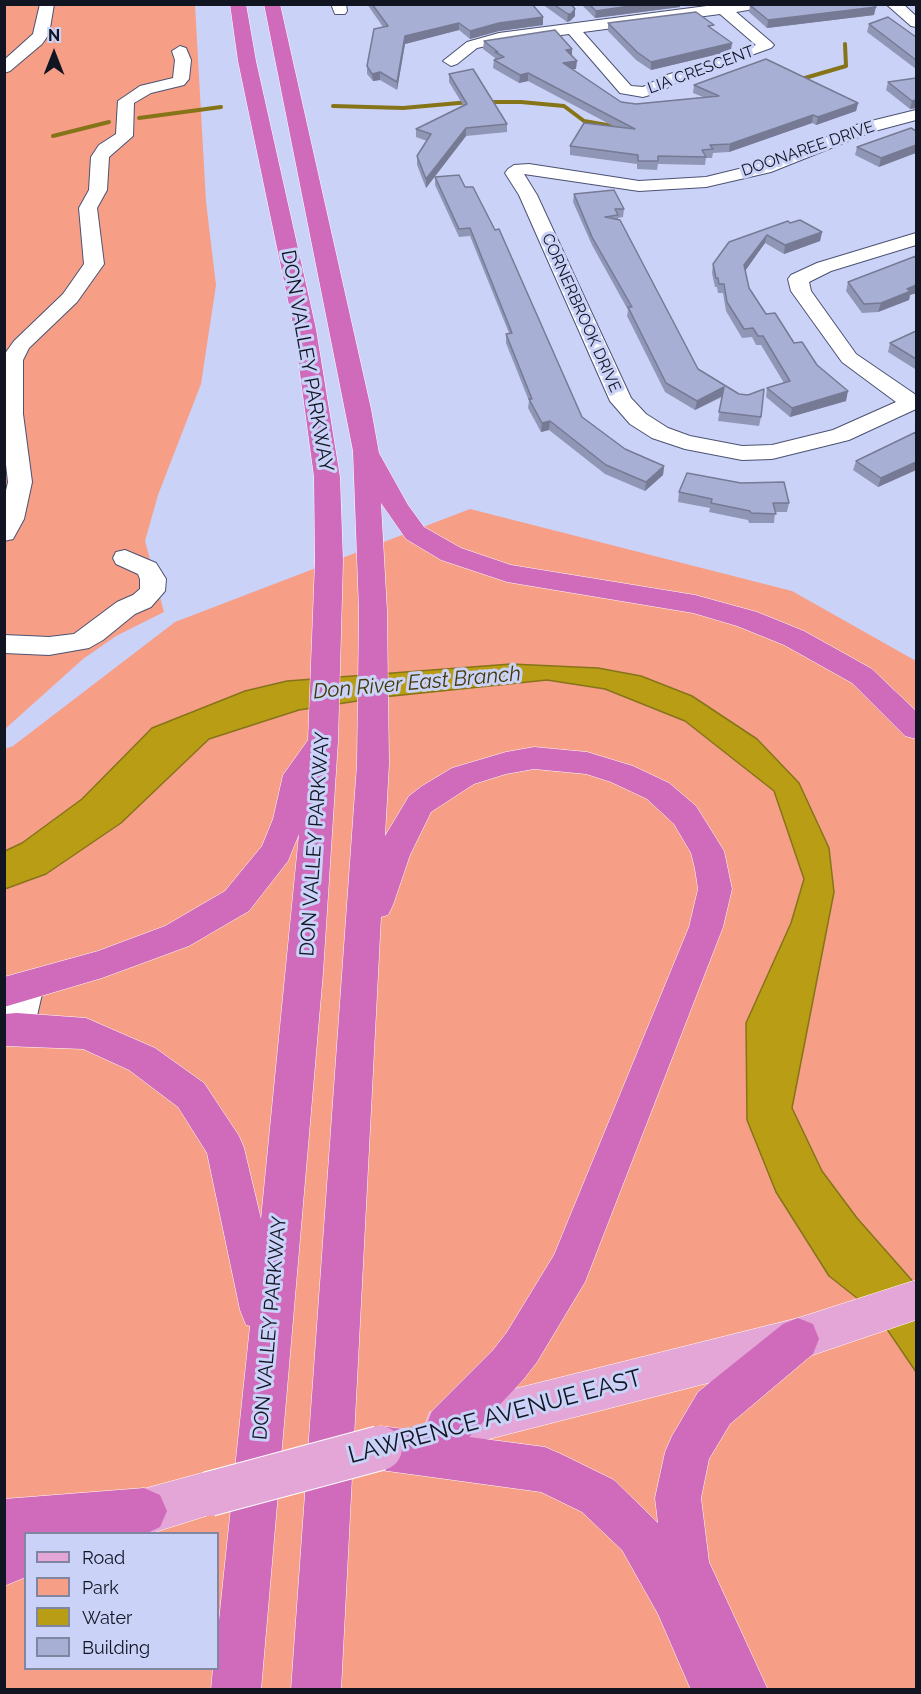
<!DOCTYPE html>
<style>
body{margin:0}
#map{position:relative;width:921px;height:1694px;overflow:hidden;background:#cad2f8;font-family:Raleway,sans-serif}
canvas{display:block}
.frame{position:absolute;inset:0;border:6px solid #111421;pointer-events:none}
.legend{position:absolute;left:24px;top:1532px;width:195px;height:138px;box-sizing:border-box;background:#cad2f8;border:2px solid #8086a2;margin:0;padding:8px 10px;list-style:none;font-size:18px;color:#111421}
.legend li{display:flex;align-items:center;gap:12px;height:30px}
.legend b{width:30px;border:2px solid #8086a2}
.north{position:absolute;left:24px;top:24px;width:60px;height:60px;-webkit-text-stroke:4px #cad2f8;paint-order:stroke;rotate:0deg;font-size:16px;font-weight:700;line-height:24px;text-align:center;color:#111421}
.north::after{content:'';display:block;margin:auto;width:21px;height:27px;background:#111421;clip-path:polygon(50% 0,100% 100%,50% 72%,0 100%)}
</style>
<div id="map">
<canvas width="921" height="1694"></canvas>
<div class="frame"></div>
<ul class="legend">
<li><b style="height:8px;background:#e3a6d6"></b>Road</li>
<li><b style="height:16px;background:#f69e86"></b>Park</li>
<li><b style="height:16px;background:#b89d15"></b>Water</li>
<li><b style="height:16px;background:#a8afd4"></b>Building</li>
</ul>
<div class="north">N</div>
</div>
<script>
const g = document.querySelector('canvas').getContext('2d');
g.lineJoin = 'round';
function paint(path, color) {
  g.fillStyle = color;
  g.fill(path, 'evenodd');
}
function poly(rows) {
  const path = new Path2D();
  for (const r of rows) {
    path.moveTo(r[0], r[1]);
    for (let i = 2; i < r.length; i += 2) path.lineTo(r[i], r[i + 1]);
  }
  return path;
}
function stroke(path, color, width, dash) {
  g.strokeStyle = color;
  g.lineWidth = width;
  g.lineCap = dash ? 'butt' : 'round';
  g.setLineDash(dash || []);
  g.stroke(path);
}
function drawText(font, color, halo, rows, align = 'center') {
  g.font = font + ' Raleway,sans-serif';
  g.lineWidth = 6;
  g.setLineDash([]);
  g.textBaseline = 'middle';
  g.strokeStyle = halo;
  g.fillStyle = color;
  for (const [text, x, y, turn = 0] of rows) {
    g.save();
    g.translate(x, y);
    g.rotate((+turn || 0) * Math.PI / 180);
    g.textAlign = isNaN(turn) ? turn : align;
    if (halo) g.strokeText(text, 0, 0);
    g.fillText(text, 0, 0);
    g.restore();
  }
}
paint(poly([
 [5,5,195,5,206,202,216,285,201,384,158,495,145,541,164,612,116,636,83,659,5,729],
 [470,509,792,591,916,661,916,1689,5,1690,5,749,13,746,175,622],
 [26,1534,218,1534,218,1668,26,1668]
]), '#f69e86');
const water = poly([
 [511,664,598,668,641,676,692,696,757,739,799,783,829,848,834,892,792,1108,822,1171,857,1218,916,1285,916,1372,876,1313,829,1276,776,1192,747,1120,746,1023,791,923,804,879,774,791,685,721,605,689,547,680,383,697,299,710,209,739,121,823,46,874,5,889,5,851,22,843,82,799,152,728,245,691,287,681,511,664]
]);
paint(water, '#b89d15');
stroke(water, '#867419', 1.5);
stroke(poly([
 [798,80,846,66,845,44],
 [484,102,521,102,564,106,584,121,624,128],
 [333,106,403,108,470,102],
 [139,118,221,107],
 [53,136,109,122]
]), '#867419', 4);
const minor = poly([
 [40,4,54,4,49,34,42,44,10,71,4,73,4,60,33,34,40,4],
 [331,4,346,4,347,11,345,14,335,14,331,4],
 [722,4,767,4,760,8,736,12,771,42,774,45,771,48,679,81,660,92,643,97,620,93,569,34,500,43,477,48,457,64,451,66,443,61,467,42,499,33,722,4],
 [720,14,756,45,667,75,643,87,631,86,583,32,720,14],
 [886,4,903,4,916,16,916,27,911,26,886,4],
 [180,46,186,48,191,60,189,79,184,85,151,93,134,103,133,136,109,157,107,190,97,208,104,264,77,302,29,348,23,360,23,414,32,482,24,519,13,539,4,541,4,499,8,482,4,447,4,355,14,341,63,294,84,264,79,208,89,190,91,157,99,145,116,134,118,101,140,86,173,78,175,60,172,51,180,46],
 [916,110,916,120,871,132,771,172,706,187,639,191,524,174,537,195,631,398,646,414,668,428,690,436,742,446,772,445,833,430,896,402,842,362,791,291,788,279,791,275,817,263,916,233,916,245,831,271,809,282,811,291,856,354,916,395,916,409,849,440,772,459,742,460,685,449,652,438,630,424,610,401,519,195,505,173,508,169,514,165,529,164,639,181,706,177,759,164,859,124,916,110],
 [125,550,156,563,166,579,165,591,151,607,135,614,103,640,89,648,49,655,4,653,4,635,49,637,74,634,117,602,133,595,140,589,140,579,138,574,116,564,113,558,116,552,125,550],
 [28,972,39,975,44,985,34,1029,29,1039,17,1043,4,1038,4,1013,17,975,28,972]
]);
const major = poly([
 [916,1280,916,1320,798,1360,446,1450,430,1444,424,1428,430,1412,446,1406,798,1318,916,1280],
 [209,1471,225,1478,232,1494,225,1510,149,1534,104,1534,98,1518,105,1502,121,1495,209,1471]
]);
const highway = poly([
 [230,4,246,4,256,61,316,329,340,477,343,561,338,741,323,973,261,1690,211,1690,213,1668,218,1668,218,1630,250,1326,246,1325,240,1310,207,1153,178,1107,129,1070,83,1049,4,1046,4,1014,17,1013,86,1018,155,1048,204,1083,239,1136,244,1148,261,1219,299,834,288,861,249,911,189,946,102,978,4,1007,4,977,98,951,165,926,225,891,262,846,273,819,283,775,308,740,315,561,314,477,294,329,238,61,230,4],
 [264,4,280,4,371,409,379,453,408,505,424,527,461,548,511,565,695,595,757,612,804,631,872,669,916,711,916,739,905,736,852,683,784,645,737,626,693,613,507,582,441,560,406,539,381,503,387,611,389,764,385,836,409,796,422,786,452,768,506,752,534,747,587,752,633,766,669,783,696,806,724,851,732,889,723,927,585,1282,537,1362,523,1380,469,1437,545,1447,561,1454,614,1480,658,1523,655,1498,665,1452,672,1436,698,1392,783,1324,798,1318,813,1324,819,1339,813,1354,730,1424,709,1459,701,1498,709,1562,768,1690,691,1690,658,1614,622,1550,582,1512,541,1492,380,1470,364,1464,358,1448,364,1432,380,1426,428,1432,426,1427,432,1411,493,1350,507,1332,554,1255,689,927,698,889,695,869,691,853,674,824,647,799,611,782,586,774,534,769,506,774,474,784,431,812,410,855,393,905,388,915,381,917,341,1690,291,1690,357,764,359,611,353,451,264,4],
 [144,1488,160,1495,167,1511,160,1527,145,1534,26,1534,26,1577,4,1586,4,1499,144,1488]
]);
stroke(minor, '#4c5272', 2);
stroke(major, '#fff', 1);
stroke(highway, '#fff', 1);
paint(minor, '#fff');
paint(major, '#e3a6d6');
paint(highway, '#d06aba');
const majorBridge = poly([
 [209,1494,380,1448]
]);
stroke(majorBridge, '#fff', 46, []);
stroke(majorBridge, '#e3a6d6', 44);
paint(poly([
 [367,4,532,4,543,17,543,25,499,31,470,39,459,30,405,44,397,90,380,80,373,81,367,74,367,66,383,27],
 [542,4,571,4,575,9,575,16,570,21,567,22],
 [581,4,680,4,680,7,595,18],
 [750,5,874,15,767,28,749,12],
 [608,23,713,30,731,51,651,70,636,60,608,31],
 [869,24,916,37,916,69,867,32],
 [484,41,572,49,572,55,576,69,573,69,621,102,636,104,703,97,693,93,694,85,858,103,856,111,816,125,812,123,729,152,713,153,712,158,706,158,705,165,658,164,657,170,637,169,637,164,570,155,570,146,615,127,528,81,519,83,493,68,494,60,495,59,495,58,483,49],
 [449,74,507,124,507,132,466,136,426,188,417,165,417,156,427,141,416,137,416,129,463,105,449,82],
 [916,78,916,108,910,109,886,90,888,82],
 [916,131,879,167,855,155,857,147],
 [435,177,465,187,582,417,625,449,664,466,663,475,645,491,605,474,549,430,541,432,528,408,529,401,506,343,506,334,509,333,470,236,459,237,435,185],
 [574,194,624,209,623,217,618,218,618,219,698,369,761,417,759,426,718,421,722,397,695,410,665,392,627,316,628,310,592,245,573,202],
 [790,223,822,232,820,241,784,254,765,243,745,270,749,288,766,314,794,343,817,365,846,401,790,417,766,397,767,388,784,383,761,345,756,345,752,337,742,338,726,311,723,293,718,293,717,287,715,287,712,273,713,264,729,242],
 [916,256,916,293,910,295,909,300,878,312,862,313,846,291,848,282],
 [916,331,916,368,915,369,888,352,890,343],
 [916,432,916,470,878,487,853,470,856,461],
 [679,492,789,503,787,512,775,512,774,523,749,523,748,520,709,512,710,508,678,502]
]), '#9096b6');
paint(poly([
 [643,4,680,4,680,7,595,18,596,11],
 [876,7,874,15,767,28,768,20],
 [575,9,575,16,570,21,567,22,568,14],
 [543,17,543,25,499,31,470,39,470,31,499,23],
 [459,23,459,30,405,44,397,90,397,82,405,36],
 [732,43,731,51,651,70,651,62],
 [572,49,572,57,566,50],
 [577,61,576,69,563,70,563,63],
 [380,72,380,80,373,81,372,74],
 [528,73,528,81,519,83,520,75],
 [916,100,916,108,910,109,912,101],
 [858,103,856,111,816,125,818,117],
 [813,115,812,123,729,152,730,144],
 [466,128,466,136,426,188,426,179],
 [916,145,916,153,879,167,881,158],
 [822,232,820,241,784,254,785,245],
 [767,235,765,243,743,274,744,265],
 [916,285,916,293,910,295,909,300,878,312,881,303,907,289],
 [724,387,722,396,695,410,697,401],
 [848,391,846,401,790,417,792,408],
 [550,421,549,430,541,432,542,423],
 [916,462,916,470,878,487,881,478],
 [664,466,663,475,645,491,646,482]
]), '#767a94');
const building = poly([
 [372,4,532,4,543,17,499,23,470,31,459,23,405,36,397,82,380,72,372,74,367,66,374,29,388,26,372,4],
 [553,4,571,4,575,9,571,14,568,14,553,4],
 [589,4,643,4,596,11,589,4],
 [872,4,876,7,768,20,750,5,872,4],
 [696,12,714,25,708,26,732,43,651,62,637,52,608,23,696,12],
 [888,17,916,37,916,60,869,24,888,17],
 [555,30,572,49,566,50,577,61,563,63,621,102,636,104,719,96,694,85,766,59,858,103,818,117,813,115,730,144,710,145,713,149,702,150,706,157,658,156,658,161,638,161,638,155,570,146,584,123,635,129,528,73,520,75,494,60,504,57,495,52,498,52,484,41,555,30],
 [473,69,507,124,466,128,426,179,417,156,431,134,416,129,467,104,449,74,473,69],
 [916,78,916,100,912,101,888,82,916,78],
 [911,128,916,131,916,145,881,158,857,147,911,128],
 [459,175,465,187,473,187,495,230,499,229,582,417,625,449,664,466,646,482,606,465,550,421,542,423,529,399,532,399,506,334,512,333,470,228,459,229,435,177,459,175],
 [614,190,624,209,615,209,618,215,605,217,620,220,698,369,739,394,748,395,764,389,761,417,719,412,724,387,697,401,666,383,628,307,632,307,592,237,574,194,614,190],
 [800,220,822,232,785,245,767,235,744,265,749,288,766,314,775,313,794,343,802,342,817,365,848,391,792,408,767,388,790,381,763,336,758,336,753,328,744,329,727,302,724,284,719,284,718,278,716,278,713,264,729,242,788,221,790,223,800,220],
 [916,256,916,285,907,289,911,291,881,303,864,304,848,282,916,256],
 [916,331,916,359,890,343,916,331],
 [916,432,916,462,881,478,856,461,916,432],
 [687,473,741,483,784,482,789,503,773,503,776,514,751,513,750,511,711,503,712,499,679,492,687,473]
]);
paint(building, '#a8afd4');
stroke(building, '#767a94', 1.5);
drawText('16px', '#111421', '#cad2f8', [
 ["LIA CRESCENT",701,70,-20],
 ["DOONAREE DRIVE",808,149,-19],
 ["CORNERBROOK DRIVE",581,313,66]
]);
drawText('20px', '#111421', '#cad2f8', [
 ["DON VALLEY PARKWAY",307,361,80],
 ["DON VALLEY PARKWAY",315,844,-86],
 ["DON VALLEY PARKWAY",270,1328,-85]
]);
drawText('italic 21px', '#433803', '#cad2f8', [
 ["Don River East Branch",417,683,-5]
]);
drawText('24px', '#111421', '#cad2f8', [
 ["LAWRENCE AVENUE EAST",495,1417,-15]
]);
</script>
